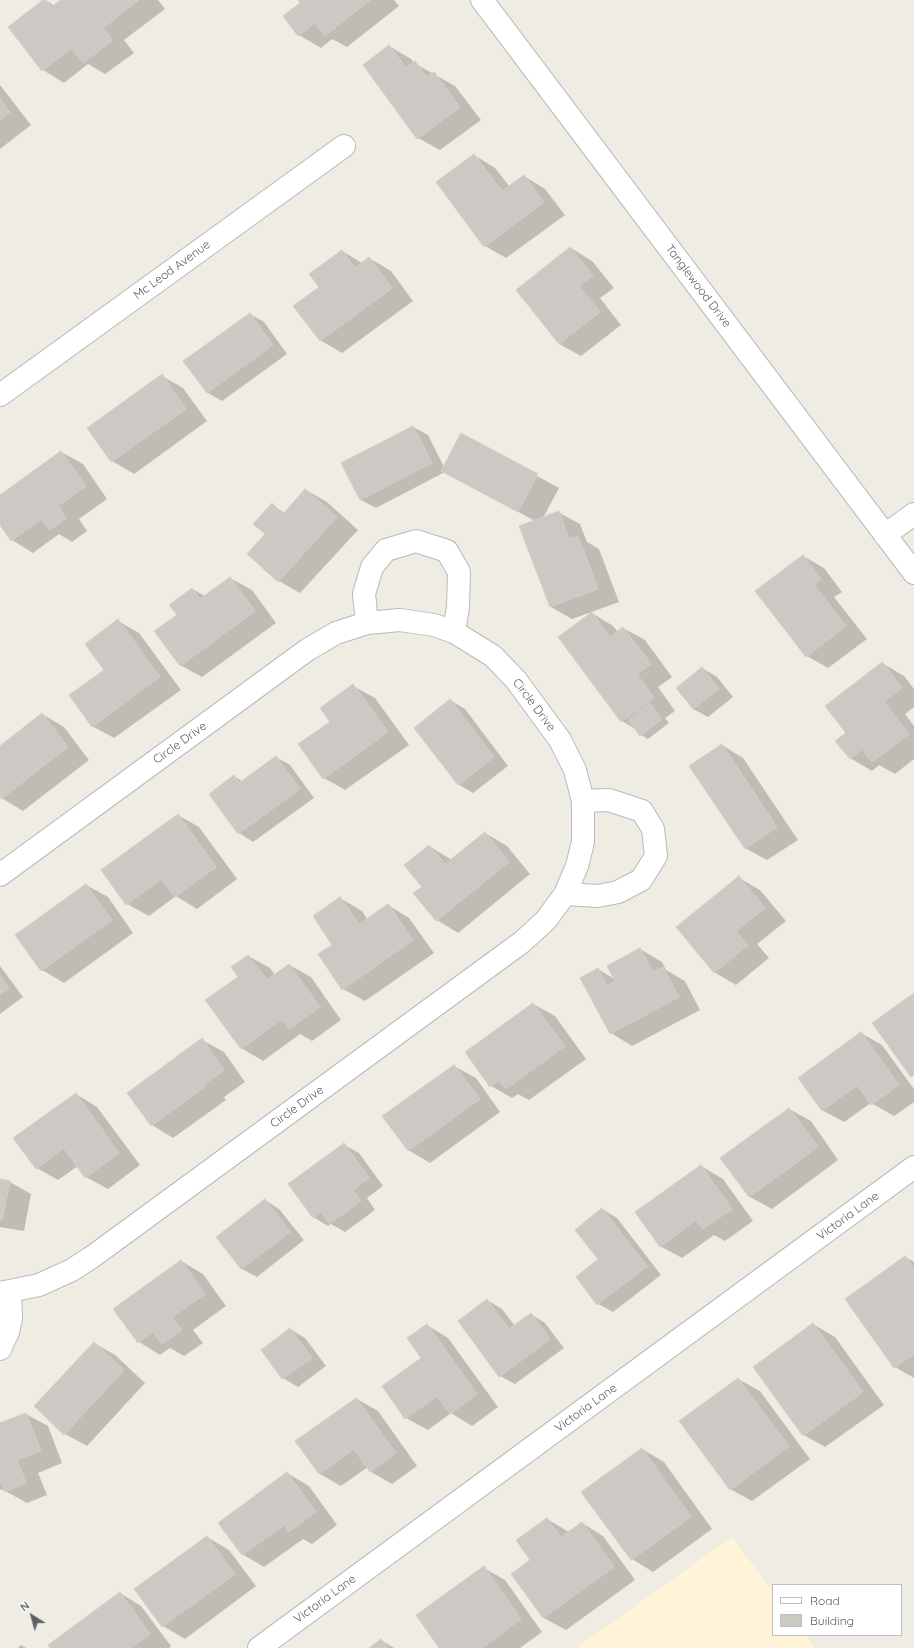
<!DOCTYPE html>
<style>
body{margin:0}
#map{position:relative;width:914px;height:1648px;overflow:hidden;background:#efece4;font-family:Quicksand,sans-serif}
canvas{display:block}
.legend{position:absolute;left:772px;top:1584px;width:130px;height:52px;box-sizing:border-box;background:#fff;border:1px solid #bebfc1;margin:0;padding:5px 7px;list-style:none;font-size:12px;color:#5c6065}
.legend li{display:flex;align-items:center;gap:8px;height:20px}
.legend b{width:20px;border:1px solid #bebfc1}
.north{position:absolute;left:12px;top:1596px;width:40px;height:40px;-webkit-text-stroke:3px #fff;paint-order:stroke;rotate:323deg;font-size:11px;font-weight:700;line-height:16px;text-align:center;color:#5c6065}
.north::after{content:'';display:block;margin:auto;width:14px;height:18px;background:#5c6065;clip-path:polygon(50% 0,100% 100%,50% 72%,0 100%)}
</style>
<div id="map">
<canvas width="914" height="1648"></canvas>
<ul class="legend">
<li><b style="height:5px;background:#fff"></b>Road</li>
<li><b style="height:11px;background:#ccc8c3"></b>Building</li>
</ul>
<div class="north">N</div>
</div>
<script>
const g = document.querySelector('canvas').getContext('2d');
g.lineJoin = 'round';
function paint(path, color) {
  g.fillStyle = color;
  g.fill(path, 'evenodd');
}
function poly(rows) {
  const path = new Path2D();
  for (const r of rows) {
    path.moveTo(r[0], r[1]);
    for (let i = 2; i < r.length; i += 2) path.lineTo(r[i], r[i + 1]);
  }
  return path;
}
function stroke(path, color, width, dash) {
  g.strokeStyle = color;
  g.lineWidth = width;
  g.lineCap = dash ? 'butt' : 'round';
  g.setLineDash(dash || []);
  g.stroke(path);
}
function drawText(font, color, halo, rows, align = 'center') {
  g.font = font + ' Quicksand,sans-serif';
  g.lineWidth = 3;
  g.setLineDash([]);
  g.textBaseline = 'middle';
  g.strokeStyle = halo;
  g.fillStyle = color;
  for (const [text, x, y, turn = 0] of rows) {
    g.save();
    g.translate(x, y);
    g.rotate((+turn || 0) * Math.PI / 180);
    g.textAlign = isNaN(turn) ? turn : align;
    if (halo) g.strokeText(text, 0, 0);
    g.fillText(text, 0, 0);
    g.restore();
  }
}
paint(poly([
 [732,1537,773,1592,773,1635,805,1635,815,1648,576,1648]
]), '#fff4d8');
paint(poly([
 [45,0,55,6,63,0,158,0,165,9,124,40,134,53,105,74,88,64,64,83,43,70],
 [299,0,394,0,399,6,347,47,332,39,321,48,299,35,285,17,301,3],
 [389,46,411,59,414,63,455,86,481,120,440,150,418,138],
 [0,85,31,125,0,149],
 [474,155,495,168,510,187,524,176,545,189,565,215,506,258,485,246],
 [571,248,592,261,614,288,600,298,621,325,581,356,559,344],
 [342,251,362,263,369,258,391,271,413,301,342,353,320,340,320,287],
 [250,314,264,322,287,354,222,401,208,393,185,361],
 [162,376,183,388,207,421,134,474,112,461],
 [413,427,428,435,444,467,462,435,559,488,543,518,558,512,580,524,587,542,599,549,619,602,572,619,551,607,535,521,445,472,376,508,361,500,342,463],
 [61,452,83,464,107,499,79,519,87,531,72,542,59,534,33,553,12,540,0,524,0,496],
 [306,490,327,502,358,530,300,593,279,581,267,534,272,505,285,513],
 [803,556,824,568,842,592,834,597,867,639,828,668,807,656],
 [230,578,252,590,276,623,202,677,180,665,178,615,192,589,205,596],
 [592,613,613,626,618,632,623,628,645,640,672,677,658,687,675,711,665,718,669,723,648,739,641,735,637,730,622,721],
 [118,621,139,633,181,690,114,738,92,726],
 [882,663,904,676,914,689,914,707,905,714,914,726,914,759,895,774,879,765,872,771,850,758,848,733],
 [702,668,717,677,733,697,708,717,693,709,677,688],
 [353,686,375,698,409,745,345,790,324,778,331,722],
 [450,700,465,709,508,766,473,793,458,784],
 [42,714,64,727,89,760,23,811,0,797,0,747],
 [722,745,743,758,798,840,767,860,745,848],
 [276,757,290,765,314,798,253,842,239,833,234,776,242,781],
 [178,815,199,827,237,879,197,909,176,896,149,916,127,904],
 [485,833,507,846,530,874,458,933,437,920,415,893,423,887,429,846,452,860],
 [739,878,760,890,786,921,757,944,769,958,736,985,714,972],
 [86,885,108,897,133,933,64,983,42,970,17,935],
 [340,898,362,911,367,919,388,905,409,918,434,953,365,1001,343,989,334,945],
 [640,949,662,962,666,970,685,981,700,1010,632,1046,611,1033,598,969,616,980],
 [248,956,270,968,275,975,289,965,311,977,341,1020,312,1041,300,1034,263,1061,241,1048,239,977],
 [0,966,23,997,0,1014],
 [533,1004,555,1016,586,1059,529,1100,518,1094,512,1098,491,1086],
 [861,1033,882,1045,914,1089,914,1102,894,1116,871,1103,844,1122,822,1110],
 [202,1040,224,1052,245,1082,224,1097,226,1100,173,1138,152,1125],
 [454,1066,476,1078,500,1112,430,1163,408,1150],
 [76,1094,97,1107,140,1165,108,1189,86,1177,78,1166,58,1180,37,1168],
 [789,1109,811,1121,838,1160,772,1209,750,1197,722,1158],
 [344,1145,359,1153,383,1186,367,1198,375,1210,345,1232,331,1224,328,1226,313,1217],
 [701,1166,723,1179,753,1221,725,1241,714,1235,682,1258,660,1246],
 [0,1180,10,1182,31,1194,24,1231,0,1227],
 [265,1200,279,1209,304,1240,257,1277,242,1269,218,1237],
 [602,1209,617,1218,661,1275,613,1312,598,1304],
 [905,1257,914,1262,914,1378,895,1367],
 [181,1261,203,1274,226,1306,193,1330,203,1343,184,1356,170,1348,160,1355,139,1342],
 [487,1300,502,1309,515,1326,531,1314,545,1323,564,1348,515,1384,500,1376],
 [813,1324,835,1337,884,1405,825,1447,804,1435],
 [427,1325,448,1338,498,1407,472,1426,451,1413,428,1430,406,1418,423,1358],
 [290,1329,305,1338,326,1366,298,1387,283,1378,263,1350],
 [94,1343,115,1355,145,1383,87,1446,65,1434],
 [738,1379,760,1391,810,1459,752,1501,730,1489],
 [357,1399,378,1411,417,1466,392,1484,371,1472,368,1467,341,1486,320,1474,297,1442],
 [26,1414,48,1426,62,1463,38,1473,47,1495,27,1503,5,1491,4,1489,0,1490,0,1424],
 [642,1449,664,1462,712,1529,653,1572,632,1559],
 [287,1473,309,1486,337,1525,312,1544,303,1539,264,1567,242,1554],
 [547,1519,569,1532,582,1523,603,1536,635,1580,566,1630,544,1618,513,1574,532,1560],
 [207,1537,229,1550,256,1586,185,1639,163,1626,136,1589],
 [484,1568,505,1580,542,1632,520,1648,441,1648],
 [120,1593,141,1606,171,1646,169,1648,52,1648],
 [381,1640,394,1648,370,1648],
 [21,1645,26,1648,18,1648]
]), '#0003');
const building = poly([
 [43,0,46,0,51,7,61,0,139,0,103,28,113,40,83,63,71,48,42,71,8,27,43,0],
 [298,0,370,0,325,36,315,23,298,36,283,16,300,3,298,0],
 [389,45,406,68,415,61,427,77,434,72,460,107,417,139,363,65,389,45],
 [0,99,10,112,0,120,0,99],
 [474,154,502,191,524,175,544,202,484,247,436,182,474,154],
 [570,247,593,276,579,286,600,312,559,344,516,290,570,247],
 [342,250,355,268,369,257,392,288,320,341,293,306,319,287,309,274,342,250],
 [250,313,273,345,207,393,183,361,250,313],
 [162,374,186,409,111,462,87,428,162,374],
 [413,426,432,463,360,500,341,463,413,426],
 [461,433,538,474,518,512,441,471,461,433],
 [61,451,86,486,58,506,66,518,50,530,41,519,11,541,0,525,0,495,61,451],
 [305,489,337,517,278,582,247,554,265,534,253,524,272,503,283,514,305,489],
 [559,511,569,539,578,536,598,589,550,607,519,526,559,511],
 [803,555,821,579,814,585,846,626,806,657,755,591,803,555],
 [230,577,255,611,180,666,154,631,177,615,169,605,192,588,200,599,230,577],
 [592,612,610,637,623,627,651,664,637,674,654,698,621,722,558,637,592,612],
 [118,619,160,677,92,727,69,695,104,670,85,644,118,619],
 [882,662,902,688,884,702,909,734,872,762,862,749,850,759,835,741,846,733,825,706,882,662],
 [702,667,719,689,693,709,676,688,702,667],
 [353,684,388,732,323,779,298,744,330,722,320,708,353,684],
 [450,699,494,757,458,785,414,728,450,699],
 [650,703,662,719,640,736,628,720,650,703],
 [42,713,68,747,1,799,0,746,42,713],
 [722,744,777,827,745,849,689,766,722,744],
 [276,756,300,789,238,834,209,794,234,775,239,783,276,756],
 [178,814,216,867,175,897,161,879,126,905,101,870,178,814],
 [485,832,509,862,436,921,413,893,422,887,404,865,429,845,445,864,485,832],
 [739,876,765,908,736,931,748,945,714,973,676,927,739,876],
 [86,884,112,920,41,971,15,935,86,884],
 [340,897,359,924,388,904,413,940,342,990,318,954,332,945,313,916,340,897],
 [640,948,653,972,663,967,679,997,610,1034,580,978,598,968,607,986,615,981,607,966,640,948],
 [248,955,267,980,289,964,320,1007,289,1029,282,1019,241,1049,205,1000,238,977,231,967,248,955],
 [0,975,9,988,0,995,0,975],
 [914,993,914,1075,911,1077,872,1023,914,993],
 [533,1003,565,1046,506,1089,499,1080,490,1087,465,1052,533,1003],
 [861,1032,899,1085,871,1105,857,1085,822,1111,798,1078,861,1032],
 [202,1038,224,1070,203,1085,205,1087,151,1126,127,1093,202,1038],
 [454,1065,480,1099,408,1151,382,1116,454,1065],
 [76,1093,119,1153,85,1178,64,1148,36,1169,13,1138,76,1093],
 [789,1108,818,1147,749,1197,720,1158,789,1108],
 [344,1143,369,1178,353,1190,361,1201,329,1224,321,1212,313,1218,288,1184,344,1143],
 [701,1165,732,1209,703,1229,696,1220,660,1247,635,1212,701,1165],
 [0,1179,10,1181,2,1220,0,1219,0,1179],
 [265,1199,290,1232,241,1269,216,1237,265,1199],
 [602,1208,647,1266,597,1305,576,1277,598,1259,575,1230,602,1208],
 [905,1256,914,1268,914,1354,894,1368,845,1299,905,1256],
 [181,1260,205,1294,172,1317,182,1330,162,1344,153,1332,138,1343,113,1309,181,1260],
 [487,1299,509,1329,531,1313,550,1339,499,1377,458,1321,487,1299],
 [813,1323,863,1392,803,1436,753,1367,813,1323],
 [427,1324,477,1394,450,1414,437,1396,405,1419,382,1386,421,1358,407,1338,427,1324],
 [290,1328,312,1358,282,1379,261,1350,290,1328],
 [94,1342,124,1370,64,1435,34,1406,94,1342],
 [738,1378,789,1446,730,1490,679,1421,738,1378],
 [356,1398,396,1453,370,1472,354,1449,319,1474,295,1441,356,1398],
 [26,1413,41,1451,17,1460,26,1483,4,1492,0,1480,0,1423,26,1413],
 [642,1448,691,1517,631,1560,581,1492,642,1448],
 [287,1472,316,1512,289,1532,284,1525,242,1555,218,1523,287,1472],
 [547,1518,561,1537,582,1522,614,1567,543,1618,511,1574,530,1560,516,1540,547,1518],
 [207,1536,235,1574,162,1627,134,1589,207,1536],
 [484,1566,521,1619,482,1648,439,1648,416,1615,484,1566],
 [120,1592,150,1634,131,1648,50,1648,48,1645,120,1592],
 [381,1639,388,1648,369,1648,381,1639]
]);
paint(building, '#ccc8c3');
stroke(building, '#d4cdc2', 1);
const minor = poly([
 [482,0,914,573],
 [0,395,344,146],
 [885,535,914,514],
 [367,623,364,594,372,567,386,550,416,541,447,551,459,572,458,607,454,632],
 [0,875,307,650,336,633,367,623,400,620,434,625,454,632,493,656,516,680,560,740,575,770,583,801,583,842,577,866,565,894,546,920,522,942,92,1257,72,1270,39,1285,0,1293],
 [565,894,598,896,618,892,641,880,656,856,653,829,642,811,609,800,583,801],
 [0,1349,8,1332,11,1318,10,1291],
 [259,1648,914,1167]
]);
stroke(minor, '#b6babe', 24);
stroke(minor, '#fff', 22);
drawText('12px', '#5c6065', '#fff', [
 ["Mc Leod Avenue",172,270,-36],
 ["Tanglewood Drive",698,286,53],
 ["Circle Drive",534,705,53],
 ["Circle Drive",180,743,-36],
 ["Circle Drive",297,1107,-36],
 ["Victoria Lane",848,1216,-36],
 ["Victoria Lane",586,1408,-36],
 ["Victoria Lane",325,1599,-36]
]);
</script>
